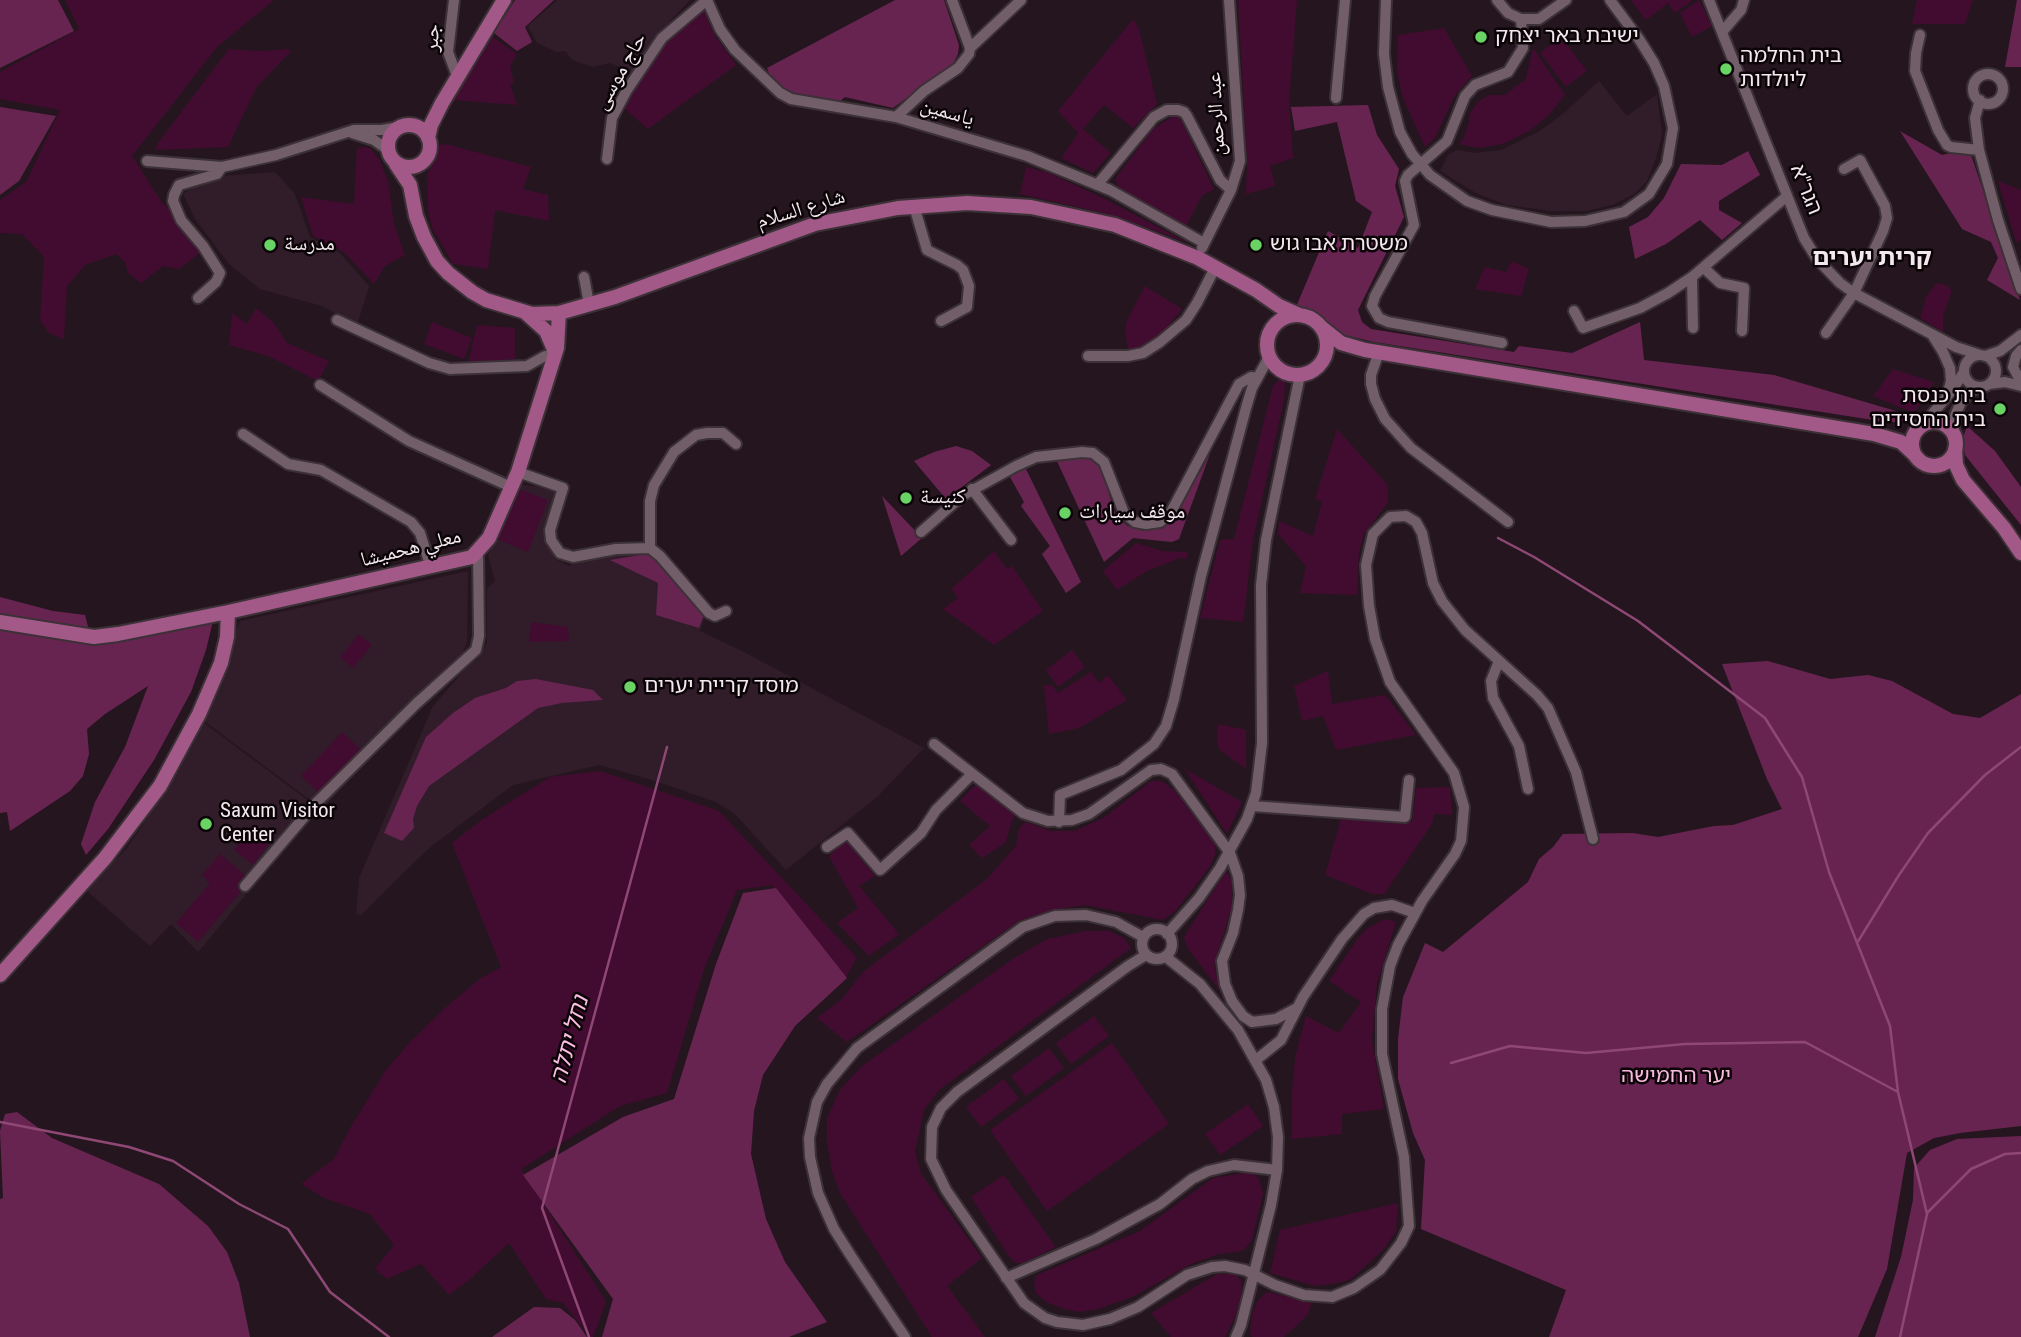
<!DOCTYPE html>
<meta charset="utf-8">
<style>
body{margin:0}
canvas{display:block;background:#25151e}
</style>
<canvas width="2021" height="1337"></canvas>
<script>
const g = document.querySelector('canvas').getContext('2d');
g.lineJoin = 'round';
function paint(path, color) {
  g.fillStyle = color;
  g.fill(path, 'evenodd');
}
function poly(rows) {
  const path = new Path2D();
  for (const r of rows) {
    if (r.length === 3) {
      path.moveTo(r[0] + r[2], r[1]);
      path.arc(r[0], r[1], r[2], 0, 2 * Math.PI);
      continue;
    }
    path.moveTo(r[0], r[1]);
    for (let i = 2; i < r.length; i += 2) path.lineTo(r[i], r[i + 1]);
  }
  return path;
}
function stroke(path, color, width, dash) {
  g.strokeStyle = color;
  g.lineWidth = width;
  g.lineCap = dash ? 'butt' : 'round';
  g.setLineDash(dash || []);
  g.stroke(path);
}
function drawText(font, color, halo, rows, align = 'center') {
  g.font = font + ' "Roboto Condensed","Noto Naskh Arabic","Noto Sans Hebrew",sans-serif';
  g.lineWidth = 5;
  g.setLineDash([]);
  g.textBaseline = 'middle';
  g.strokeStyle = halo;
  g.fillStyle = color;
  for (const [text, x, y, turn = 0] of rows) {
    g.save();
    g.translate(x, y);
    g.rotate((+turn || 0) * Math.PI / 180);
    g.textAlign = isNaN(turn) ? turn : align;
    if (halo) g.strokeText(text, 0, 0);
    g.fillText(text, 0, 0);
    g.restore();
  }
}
paint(poly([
 [557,0,690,0,661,31,632,72,610,63,593,67,572,60,565,51,557,52,537,43,528,26],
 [1599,81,1627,116,1657,94,1662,135,1656,158,1647,181,1636,193,1612,205,1587,211,1551,211,1506,205,1476,193,1440,171,1448,155,1457,150,1475,153,1501,150,1540,131,1565,112],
 [275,172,295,194,310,237,340,253,369,286,357,325,322,306,260,289,229,264,195,219,183,194,209,177],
 [516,484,556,489,558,492,543,533,555,559,569,566,587,557,653,553,705,614,700,631,742,651,924,748,878,796,786,870,735,814,716,802,649,779,599,765,513,785,429,848,361,915,356,914,359,878,433,706,466,668,478,659,487,643,487,588,495,581,488,555],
 [468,571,467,642,459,662,322,809,203,720,240,621],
 [204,723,318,808,198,952,171,924,150,946,86,890,127,848,178,772]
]), '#311c29');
paint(poly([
 [65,0,274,0,217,47,132,156,163,204,183,219,206,248,179,269,163,266,141,283,128,273,125,262,116,254,85,265,67,286,64,339,49,333,40,320,44,257,22,234,0,233,0,200,26,182,60,110,0,99,0,72,79,29],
 [1238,0,1297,0,1289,103,1293,158,1270,166,1275,186,1246,194,1247,163],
 [1631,0,1693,0,1675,13,1668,3,1646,20],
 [1699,0,1712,26,1692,37,1680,13],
 [1917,0,1973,0,1965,24,1912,24],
 [704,11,715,36,736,65,648,129,624,108,660,51,672,37],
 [1133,19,1139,29,1157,104,1133,128,1104,105,1083,129,1111,153,1093,173,1061,158,1078,133,1058,111],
 [1444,28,1472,76,1455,95,1435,138,1425,147,1403,98,1397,71,1398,35],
 [493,37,517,54,510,66,514,82,510,84,517,105,452,100],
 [1561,37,1587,71,1566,87,1540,53],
 [1533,48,1565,95,1549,115,1529,131,1503,144,1478,148,1459,144,1464,138,1469,122,1469,115,1478,102,1489,95,1505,95,1526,79],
 [229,49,260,51,288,49,291,51,256,88,228,147,155,150,158,143],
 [1177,116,1182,122,1214,189,1202,196,1186,226,1119,188,1115,179,1153,129,1170,118],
 [446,144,531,167,523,189,548,195,549,221,495,210,488,269,453,264,432,228,428,209,427,176,439,145],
 [366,147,371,149,380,161,388,182,394,224,405,255,385,266,374,284,344,252,313,236,301,197,354,204,357,148],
 [1026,167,1049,173,1105,199,1188,243,1137,224,1099,212,1020,194],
 [1998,181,2021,190,2021,240,2016,242],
 [1512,261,1529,269,1521,296,1475,289,1485,267,1506,272],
 [1936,283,1946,285,1952,290,1943,316,1943,332,1920,318,1926,297],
 [1145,286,1182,309,1166,329,1153,339,1143,347,1128,350,1125,330,1127,320],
 [256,308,273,322,287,343,329,361,318,381,268,356,229,345,232,313,247,324],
 [432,322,472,338,464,359,424,344],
 [477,325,515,328,515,359,468,364],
 [1893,369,1934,382,1914,413,1873,396],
 [1281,378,1285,382,1284,400,1253,540,1243,622,1200,618,1220,540,1234,539,1273,386],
 [1337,429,1387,484,1388,502,1364,534,1359,552,1357,595,1300,593,1306,566,1278,534,1279,521,1313,536,1322,502,1315,499],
 [517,488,548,500,528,552,497,539],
 [1136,543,1163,551,1187,552,1187,559,1180,558,1147,571,1117,590,1103,571],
 [994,551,1007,569,1012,566,1043,611,994,645,943,609,958,598,951,589],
 [531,622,568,627,569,641,529,642],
 [359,634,372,645,353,668,340,657],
 [1072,650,1085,667,1058,687,1046,670],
 [1328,671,1332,704,1385,695,1416,735,1336,750,1323,716,1302,721,1294,686],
 [1091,672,1099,683,1108,675,1127,700,1079,728,1049,734,1044,685,1052,685,1058,693],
 [1218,724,1246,730,1246,769,1220,750,1217,744],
 [342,732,361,750,320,794,301,776],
 [1185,769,1242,802,1227,834],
 [600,771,719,811,857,958,846,977,772,885,737,890,704,969,667,1093,620,1106,521,1169,606,1301,593,1337,590,1337,563,1303,546,1299,509,1243,468,1281,449,1295,421,1264,387,1279,375,1269,394,1245,370,1214,324,1198,301,1184,334,1159,350,1128,386,1070,410,1042,446,1007,481,978,501,967,452,843,483,819,550,777],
 [1151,781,1162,781,1175,791,1215,844,1215,855,1209,868,1176,910,1163,920,1085,905,1054,910,1020,920,847,1042,817,1018,842,999,863,972,987,879,1016,846,1019,828,1026,822,1051,831,1075,831,1105,817],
 [977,783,1016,815,1012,820,1006,842,982,858,969,845,990,826,960,801],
 [1450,787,1452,815,1434,814,1432,824,1384,894,1372,894,1325,875,1341,819,1412,822,1416,788],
 [253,825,272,840,253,865,234,850],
 [845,840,875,876,859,886,899,934,869,956,837,923,858,908,829,856],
 [220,854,246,876,237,886,242,890,198,942,176,923,210,883,202,875],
 [1226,871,1232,881,1232,907,1214,965,1221,992,1187,947,1184,937],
 [1384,919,1396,922,1377,983,1372,1040,1384,1109,1342,1114,1342,1134,1292,1139,1292,1092,1295,1058,1306,1016,1339,1033,1361,1002,1329,981,1359,937,1368,928],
 [1086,931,1109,931,1124,938,1131,948,939,1090,924,1110,915,1151,920,1172,982,1258,947,1286,985,1337,932,1337,840,1193,832,1171,827,1142,827,1118,840,1090,861,1067,1014,958,1047,939],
 [1094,1016,1109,1036,1071,1064,1056,1043],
 [1112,1043,1169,1124,1047,1211,990,1130],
 [1049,1048,1064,1068,1026,1096,1011,1076],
 [1004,1079,1019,1099,981,1127,966,1107],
 [1248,1104,1263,1126,1220,1155,1205,1134],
 [1244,1173,1253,1174,1259,1179,1263,1193,1252,1240,1243,1251,1219,1254,1191,1264,1132,1297,1098,1309,1080,1312,1064,1309,1046,1302,1036,1293,1034,1284,1037,1275,1140,1231,1213,1178],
 [1004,1175,1056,1247,1023,1263,1016,1263,1010,1258,971,1197],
 [1398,1203,1396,1231,1384,1249,1351,1279,1338,1283,1315,1286,1270,1273,1280,1230],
 [1217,1274,1235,1274,1241,1280,1242,1293,1236,1315,1225,1337,1171,1337,1151,1313],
 [1267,1292,1312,1302,1307,1316,1284,1337,1253,1337,1250,1334,1252,1314,1258,1300]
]), '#410c30');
paint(poly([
 [0,0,58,0,74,31,0,68],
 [515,0,554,0,525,27,532,42,517,51,494,33],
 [895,0,944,0,959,45,958,54,953,64,893,108,845,97,839,102,794,95,784,90,770,76,767,68],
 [2017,0,2021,0,2021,67,2005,67],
 [1368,105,1377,135,1399,169,1395,186,1404,217,1358,310,1362,322,1371,329,1514,352,1519,346,1572,353,1640,322,1644,360,1774,375,1916,417,1902,422,1886,422,1374,342,1345,335,1296,307,1328,231,1358,248,1372,212,1356,201,1337,122,1295,131,1291,107],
 [0,107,56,116,19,181,0,195],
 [1900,131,1942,155,1969,149,2020,300,1987,280,1998,258,1991,242,1962,229],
 [1748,151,1760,175,1719,201,1719,210,1742,223,1722,240,1700,220,1666,244,1635,259,1629,227,1648,217,1664,198,1681,164,1722,165],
 [1967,426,1995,451,2021,487,2021,525,1965,455,1962,441],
 [956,446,972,451,991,465,946,499,914,461,934,452],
 [1210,454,1179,539,1172,542,1133,538,1104,562,1055,457,1088,458,1096,461,1102,471,1116,517,1128,526,1144,531,1164,526,1174,518],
 [1025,467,1081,582,1066,593,1042,554,1050,546,1021,506,1024,502,1010,477],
 [882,496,922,538,901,556],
 [646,554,653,555,704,615,699,628,656,615,658,583,610,560],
 [0,597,53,611,85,615,91,638,213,621,206,650,191,692,154,760,108,829,86,855,81,844,95,802,125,747,148,686,105,714,87,729,89,754,83,776,70,791,10,831,7,812,0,813],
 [1768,661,1830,679,1868,675,1892,681,1953,714,1980,718,2021,694,2021,1126,1960,1133,1934,1138,1907,1153,1887,1269,1858,1337,1549,1337,1566,1290,1421,1229,1425,1160,1413,1133,1398,1079,1398,1039,1403,997,1425,943,1443,952,1528,882,1539,859,1553,847,1563,834,1632,833,1658,837,1714,826,1733,825,1782,809,1767,779,1722,664],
 [536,679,593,690,603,700,562,703,538,708,429,786,417,806,413,819,414,828,402,841,384,833,426,737,453,713,475,698,506,688,517,681],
 [776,888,847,978,795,1026,763,1075,754,1111,751,1154,766,1219,785,1262,827,1322,789,1337,602,1337,613,1299,523,1175,623,1117,674,1099,716,964,743,893],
 [17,1112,52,1138,159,1184,208,1226,227,1252,239,1283,250,1337,0,1337,0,1199,3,1198,0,1131,5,1114],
 [2021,1136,2021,1337,1875,1337,1901,1257,1913,1200,1914,1168,1930,1150,1957,1139],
 [534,1307,560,1308,575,1320,587,1337,492,1337]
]), '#682451');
stroke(poly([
 [1498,538,1534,557,1638,621,1765,718,1802,777,1829,872,1890,1026,1898,1092,1927,1214,1900,1337],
 [1857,943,1899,875,1928,833,1985,775,2021,747],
 [1451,1063,1510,1046,1586,1053,1685,1044,1805,1042,1898,1092],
 [0,1122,129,1147,173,1161,239,1204,288,1229,330,1292,389,1337],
 [1927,1213,1971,1169,2005,1154,2021,1153],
 [589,1337,542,1208,667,747]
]), '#8f4875', 2.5);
const minor = poly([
 [454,0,448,52,457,76],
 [707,0,720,29,735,50,780,93,791,99,896,117,1027,156,1110,190,1204,243],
 [1386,0,1384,54,1388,87,1400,132,1412,154,1430,175,1467,201,1492,210,1551,222,1585,221,1624,212,1649,194,1667,164,1673,128,1664,86,1654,63,1639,39,1610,0],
 [1497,0,1508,13,1521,19,1539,19,1566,0],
 [1709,0,1804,238,1817,259,1840,283,1854,293,1956,347,1980,355],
 [1722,32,1741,10,1744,0],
 [1920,35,1916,53,1915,71,1938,130,1947,145,1951,147,1979,150],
 [970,48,1021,0],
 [1988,89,15],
 [1336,98,1345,0],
 [1980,100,1975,118,1979,150,1998,220,2021,289],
 [896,117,924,91,958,68,969,54,970,48,952,0],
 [352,133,374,140,388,150],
 [607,159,612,118,627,90,662,38,707,0],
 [147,161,222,167,276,155,354,130,382,130,399,127],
 [1097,185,1154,117,1167,110,1178,110,1184,112,1187,116,1220,180,1231,190],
 [914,206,927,250,957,265,963,270,969,286,967,307,941,321],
 [1202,248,1231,190,1240,161,1229,0],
 [1704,268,1720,283,1744,288,1742,331],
 [584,277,589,304],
 [1692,277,1693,328],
 [198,298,216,282,220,273,203,246,181,220,173,201,174,195,179,185,217,174,222,167],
 [1574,311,1583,328,1640,308,1668,293,1692,277,1787,196],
 [337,320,429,363,450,369,527,366,545,356,555,356],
 [1826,333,1854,293,1883,231,1887,218,1885,206,1860,160,1844,169],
 [1933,336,1943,352,1950,368,1951,381,1947,396],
 [1502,343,1388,322,1379,318,1372,306,1375,296,1414,225,1405,181,1408,175,1447,141,1465,96,1475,85,1508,72,1523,48,1521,19],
 [2021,350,2016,356,2013,367,2021,382],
 [1379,352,1371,375,1371,384,1375,399,1385,419,1411,448,1508,522],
 [1980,371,16],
 [1088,356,1128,356,1143,353,1160,342,1186,320,1197,303,1215,268],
 [1985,356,2000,351,2021,335],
 [1989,384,2005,382,2021,386],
 [320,385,409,441,511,487],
 [1924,424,1953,389,1964,372],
 [243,434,288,464,321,470,411,522,420,533,431,568],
 [1953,434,1955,416,1961,402,1971,391,1979,387],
 [518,472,563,488,550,530,551,540,560,553,573,557,616,549,650,548,660,556,709,613,715,616,726,611],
 [972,489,1011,540],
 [921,532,962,496,1016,466,1036,457,1082,452,1093,453,1104,462,1124,513,1135,522,1146,524,1160,522,1171,512,1239,384,1251,377,1257,378],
 [650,548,650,501,654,485,674,452,696,435,707,433,723,433,736,444],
 [1499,661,1491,681,1493,698,1519,746,1528,789],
 [934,744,1023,813,1048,821,1072,820,1089,814,1151,770,1161,769,1172,774,1230,853,1238,876,1240,895,1238,910,1233,933,1222,961,1225,984,1232,1001,1243,1016,1252,1022,1276,1019,1297,1008],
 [1252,806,1405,817,1409,780],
 [1059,822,1060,795,1121,770,1154,744,1166,726,1174,699,1201,576,1246,408,1252,388,1269,357],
 [827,847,848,833,880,870,921,833,936,810,972,774],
 [245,886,317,802,417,703,476,650,479,636,478,553],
 [1157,944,15],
 [1167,934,1199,898,1220,868,1247,819,1256,793,1262,743,1261,585,1266,540,1300,375],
 [1146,955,1128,966,957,1092,941,1108,932,1127,931,1159,946,1190,1024,1303,1045,1318,1057,1322,1083,1325,1110,1319,1138,1307,1187,1275,1212,1267,1225,1266,1245,1270,1275,1285,1304,1295,1332,1297,1354,1288,1380,1270,1401,1243,1409,1226,1404,1157,1382,1054,1382,1009,1390,966,1398,945,1422,901,1455,854,1461,841,1464,807,1454,773,1390,682,1375,639,1369,606,1366,565,1373,534,1390,517,1406,516,1416,522,1422,533,1433,583,1442,601,1465,630,1537,695,1548,708,1576,772,1593,839],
 [1166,957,1200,984,1238,1030,1266,1080,1274,1107,1278,1137,1277,1170,1271,1205,1241,1325,1236,1337],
 [1256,1060,1281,1040,1303,997,1342,939,1364,914,1374,908,1392,905,1415,913],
 [1006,1278,1096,1239,1160,1204,1192,1179,1208,1171,1234,1165,1277,1170],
 [905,1337,851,1256,834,1229,818,1193,810,1157,809,1138,817,1102,827,1084,857,1048,1023,927,1055,916,1086,915,1116,922,1143,937]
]);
const major = poly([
 [409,146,21],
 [428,138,431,125,442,103,504,0],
 [396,164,410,185,416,216,424,237,437,261,448,273,472,292,486,300,532,314,559,313,615,297,815,224,898,208,967,203,1031,207,1115,225,1198,258,1256,290,1279,306,1299,315],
 [526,313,546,331,555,352],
 [1297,345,30],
 [1321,327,1341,343,1365,350,1874,434,1901,442,1914,454],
 [1934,444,22],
 [1955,449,1956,465,1963,480,2004,528,2021,553],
 [0,622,94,637,118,634,228,612,472,557,489,538,518,472,557,348,559,313],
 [0,975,105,858,160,786,199,714,221,663,227,637,228,612]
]);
stroke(minor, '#3b3136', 14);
stroke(major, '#3b3136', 18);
stroke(minor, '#715e69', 10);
stroke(major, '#a25988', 14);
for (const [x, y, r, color] of [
 [1481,37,7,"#69d464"],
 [1726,69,7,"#69d464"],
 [270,245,7,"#69d464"],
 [1256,245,7,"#69d464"],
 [2000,409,7,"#69d464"],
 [906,498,7,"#69d464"],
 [1065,513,7,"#69d464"],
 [630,687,7,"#69d464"],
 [206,824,7,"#69d464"]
]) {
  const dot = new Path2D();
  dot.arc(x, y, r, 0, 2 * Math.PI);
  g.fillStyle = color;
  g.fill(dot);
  stroke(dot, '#0a0407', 2.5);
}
drawText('21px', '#f4e8ef', '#0a0407', [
 ["ישיבת באר יצחק",1495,37],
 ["בית החלמה",1740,57],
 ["ליולדות",1740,81],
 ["مدرسة",284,245],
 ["משטרת אבו גוש",1270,245],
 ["בית כנסת",1986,397,"right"],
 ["בית החסידים",1986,421,"right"],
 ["كنيسة",920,498],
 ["موقف سيارات",1079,513],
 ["מוסד קריית יערים",644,687],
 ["Saxum Visitor",220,812],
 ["Center",220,836]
], 'left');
drawText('21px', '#f4e8ef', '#0a0407', [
 ["جبر",433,38,-87],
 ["حاج موسى",621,72,-60],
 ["ياسمين",947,113,16],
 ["عبد الرحمن",1217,114,-93],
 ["הגר\"א",1805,190,68],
 ["شارع السلام",801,210,-17],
 ["معلي هحميشا",411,549,-14]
]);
drawText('21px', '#f8bade', '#0a0407', [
 ["יער החמישה",1676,1077]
]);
drawText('italic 23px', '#fbbde1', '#0a0407', [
 ["נחל יתלה",571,1040,-75]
]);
drawText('bold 24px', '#f4e8ef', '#0a0407', [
 ["קרית יערים",1872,259]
]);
</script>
